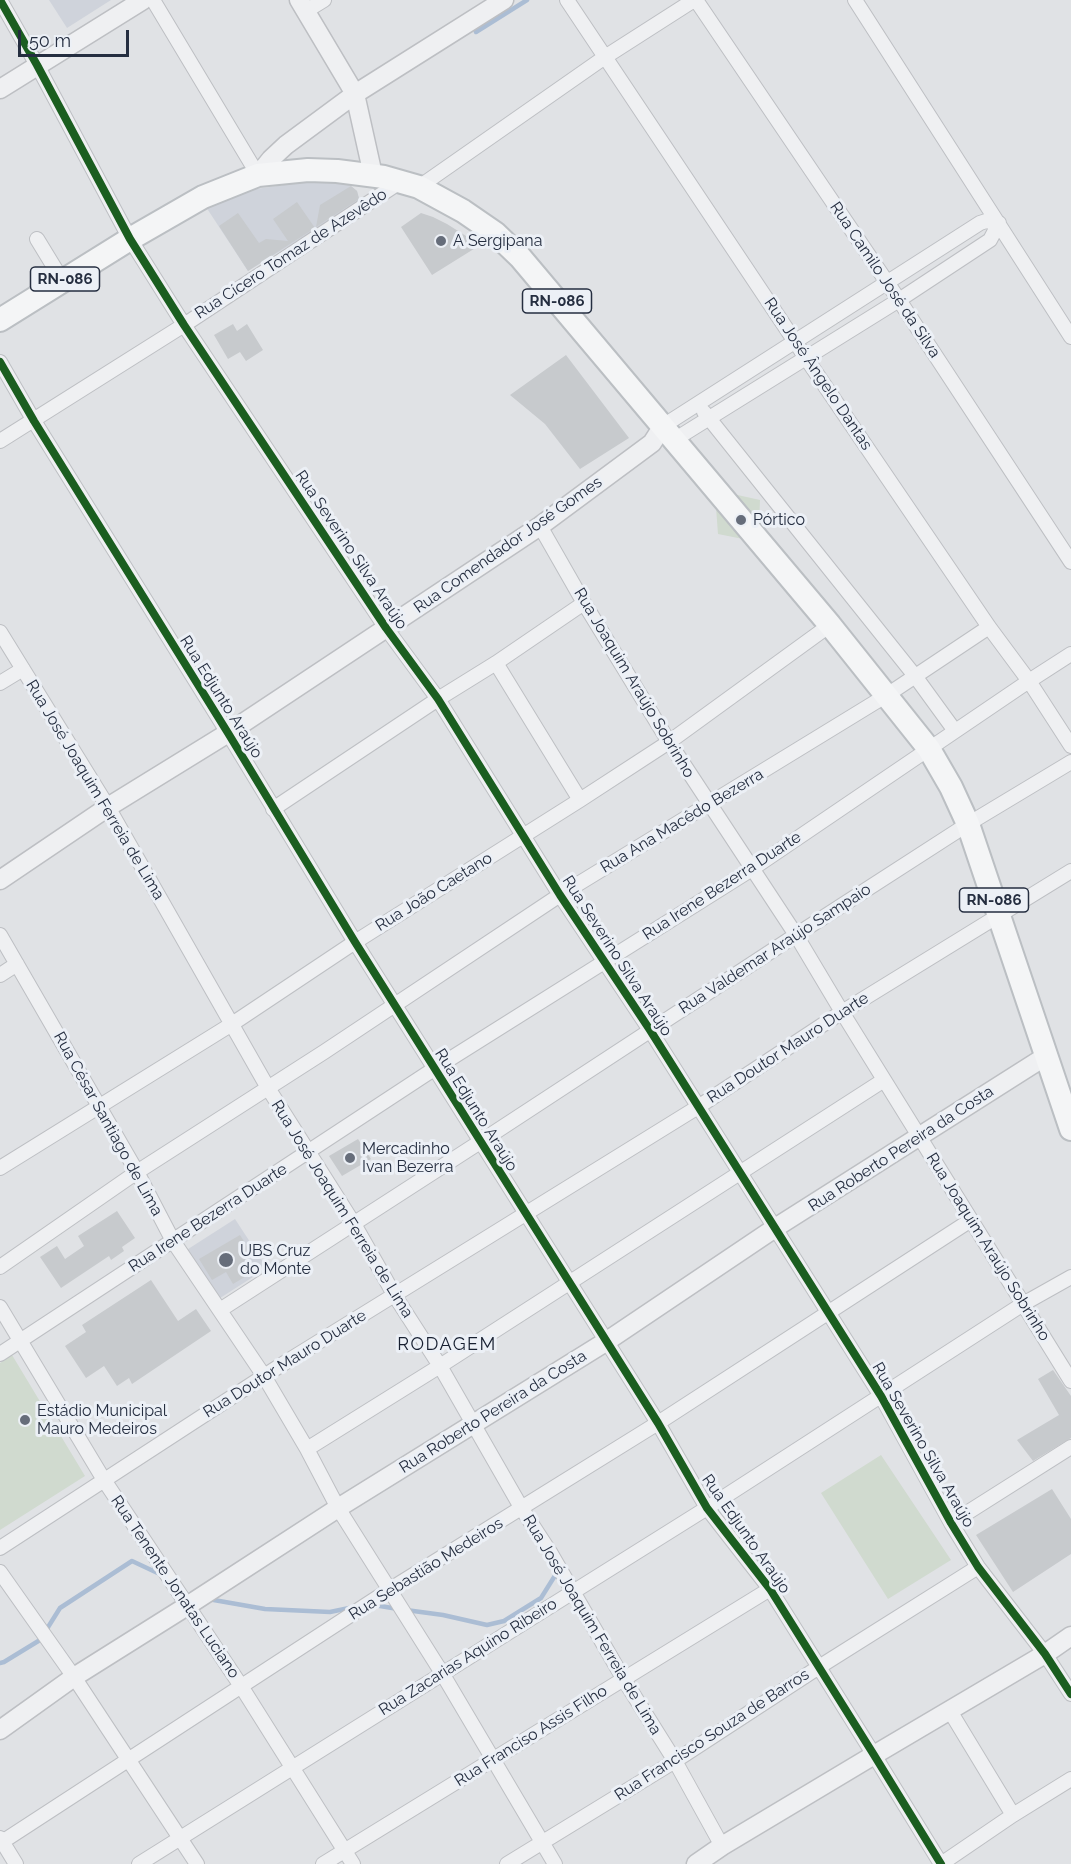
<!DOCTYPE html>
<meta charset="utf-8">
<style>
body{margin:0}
#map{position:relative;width:1071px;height:1864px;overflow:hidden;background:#e0e2e5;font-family:Raleway,sans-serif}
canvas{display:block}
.scale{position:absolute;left:18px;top:30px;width:111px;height:27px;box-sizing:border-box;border:3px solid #252e40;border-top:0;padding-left:8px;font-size:18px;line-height:21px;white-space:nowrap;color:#252e40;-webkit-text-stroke:4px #ecf0f6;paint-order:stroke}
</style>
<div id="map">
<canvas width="1071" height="1864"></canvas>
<div class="scale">50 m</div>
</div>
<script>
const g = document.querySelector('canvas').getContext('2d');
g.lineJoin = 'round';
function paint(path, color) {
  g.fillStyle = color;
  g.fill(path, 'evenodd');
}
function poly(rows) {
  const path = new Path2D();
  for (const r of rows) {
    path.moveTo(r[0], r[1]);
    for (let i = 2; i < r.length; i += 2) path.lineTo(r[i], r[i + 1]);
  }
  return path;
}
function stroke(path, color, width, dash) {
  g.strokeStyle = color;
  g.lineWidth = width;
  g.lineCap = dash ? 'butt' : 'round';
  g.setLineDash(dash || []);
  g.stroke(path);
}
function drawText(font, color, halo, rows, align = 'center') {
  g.font = font + ' Raleway,sans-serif';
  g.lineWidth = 6;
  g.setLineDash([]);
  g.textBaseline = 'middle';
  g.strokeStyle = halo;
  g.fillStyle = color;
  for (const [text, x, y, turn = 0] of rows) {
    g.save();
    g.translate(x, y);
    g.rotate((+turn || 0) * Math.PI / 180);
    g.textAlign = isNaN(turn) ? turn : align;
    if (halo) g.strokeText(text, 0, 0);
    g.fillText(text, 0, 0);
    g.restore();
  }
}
paint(poly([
 [49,0,111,0,67,28],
 [312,181,347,183,357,191,359,198,357,204,248,271,206,207,256,189],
 [235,1219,267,1268,217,1300,185,1251]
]), '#cfd3db');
paint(poly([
 [733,494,760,500,759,527,743,539,718,534,716,507],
 [12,1355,85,1476,0,1530,0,1363],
 [881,1455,951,1560,888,1599,821,1493]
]), '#d0dacf');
stroke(poly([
 [476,32,527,0],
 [208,1599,265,1609,330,1612,354,1607],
 [374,1605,398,1609],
 [406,1610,443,1615,487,1625,504,1621,541,1598,556,1574],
 [0,1663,4,1662,40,1640,60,1608,132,1561,164,1576]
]), '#abbdd4', 4.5);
paint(poly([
 [351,186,357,191,359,199,316,227,320,205],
 [297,202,315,228,248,271,219,226,238,213,259,243,266,239,288,241,273,219],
 [421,213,433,217,447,224,466,236,477,247,432,275,401,227],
 [233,324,237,331,247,324,263,350,246,361,240,352,228,359,214,335],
 [566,355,629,438,580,469,545,424,510,395],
 [358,1139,371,1159,342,1176,329,1156],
 [117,1211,135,1238,122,1247,124,1251,111,1260,109,1256,61,1288,40,1257,57,1246,65,1259,84,1246,78,1236],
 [240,1235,253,1256,241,1263,248,1275,233,1284,226,1272,212,1280,199,1259],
 [151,1280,178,1321,196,1309,211,1331,132,1384,129,1378,117,1386,104,1366,86,1378,65,1346,86,1332,82,1325],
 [1053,1370,1071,1396,1071,1438,1033,1461,1017,1440,1059,1415,1038,1379],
 [1052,1489,1071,1519,1071,1554,1013,1592,976,1535]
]), '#c7cacd');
const minor = poly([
 [0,0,37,65,130,239,184,325,386,628,438,699,560,895,650,1030,881,1396,951,1523,978,1567,1045,1654,1071,1694],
 [153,0,258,175],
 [567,0,806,358,989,627,1029,681,1071,746],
 [696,0,899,300,1071,562],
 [855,0,1071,337],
 [306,11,324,0],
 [419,187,605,57,694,0],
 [37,239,62,280],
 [0,362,34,421,228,733,355,942,658,1423,707,1508,770,1589,874,1755,941,1864],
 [704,412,915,676,955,731],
 [663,426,980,223,986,221,999,223,990,240,899,300,674,440],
 [0,441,184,325,400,182],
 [540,526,584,603,669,742,796,935,842,1012,1071,1381],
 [0,632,108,807,268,1088,354,1224,395,1296,440,1366,522,1509,550,1552,623,1678,675,1761,722,1846],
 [496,663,580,800],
 [0,683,23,669],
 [273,809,438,699,496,663,584,603],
 [0,935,137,1172,173,1241,264,1376,307,1449,338,1508,442,1673,555,1864],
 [0,975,17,964],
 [0,1168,232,1024,355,942,580,800,669,742,830,625],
 [0,1267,137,1172,324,1052,560,895,887,695,989,627],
 [0,1307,104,1480,241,1686,353,1864],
 [220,1310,480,1142,796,935,968,824,1071,762],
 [0,1354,434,1069,752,869,1029,681,1071,654],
 [307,1449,440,1366,884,1080],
 [951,1523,1071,1447],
 [0,1548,278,1367,698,1107,842,1012,1071,871],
 [0,1572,74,1677,197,1864],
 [950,1711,1013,1815],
 [0,1838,16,1864],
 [2,1842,389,1590,658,1423,971,1220],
 [139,1864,707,1508,1023,1304,1071,1277],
 [323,1864,770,1589],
 [507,1864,675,1761,819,1667,978,1567],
 [941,1864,1013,1815,1071,1779]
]);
const tertiary = poly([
 [299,0,355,94,373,175],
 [0,89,143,0],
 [258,175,271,159,286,145,355,94,504,0],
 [0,880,108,807,228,733,540,526,652,443,663,426],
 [0,1730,74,1677,187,1606,338,1508,607,1341,775,1228,1046,1056],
 [696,1864,722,1846,874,1755,1045,1654,1071,1636]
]);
const primary = poly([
 [0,320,130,239,203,197,258,175,308,170,337,171,384,177,419,187,463,211,495,233,520,257,830,625,929,749,951,787,968,824,1071,1129]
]);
stroke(minor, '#bdbfc3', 16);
stroke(tertiary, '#bdbfc3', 21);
stroke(primary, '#bbbfc3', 26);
stroke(minor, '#eff0f2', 14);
stroke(tertiary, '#eff0f2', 18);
stroke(primary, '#f4f5f6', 22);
stroke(poly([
 [0,0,37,65,130,239,184,325,386,628,438,699,560,895,650,1030,881,1396,951,1523,978,1567,1045,1654,1071,1694],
 [0,362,34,421,228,733,355,942,658,1423,707,1508,770,1589,874,1755,941,1864]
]), '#1b5e20', 8);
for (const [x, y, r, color] of [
 [441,241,6,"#666d7a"],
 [741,520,6,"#666d7a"],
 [350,1158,6,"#666d7a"],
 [226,1260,8,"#666d7a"],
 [25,1420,6,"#666d7a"]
]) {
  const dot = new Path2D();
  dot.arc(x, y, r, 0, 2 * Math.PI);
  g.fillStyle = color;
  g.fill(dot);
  stroke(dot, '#ecf0f6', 2);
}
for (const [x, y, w] of [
 [65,279,69],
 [557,301,69],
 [994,900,69]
]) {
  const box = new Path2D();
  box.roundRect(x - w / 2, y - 12, w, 24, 4.5);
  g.fillStyle = '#ecf0f6';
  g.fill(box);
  stroke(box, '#252e40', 1.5);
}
drawText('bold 15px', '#252e40', null, [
 ["RN-086",65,279],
 ["RN-086",557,301],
 ["RN-086",994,900]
]);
drawText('16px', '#252e40', '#ecf0f6', [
 ["A Sergipana",453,241],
 ["Pórtico",753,520],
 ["Mercadinho",362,1149],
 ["Ivan Bezerra",362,1167],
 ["UBS Cruz",240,1251],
 ["do Monte",240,1269],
 ["Estádio Municipal",37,1411],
 ["Mauro Medeiros",37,1429]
], 'left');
drawText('16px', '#252e40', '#ecf0f6', [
 ["Rua Cícero Tomaz de Azevêdo",291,254,-33],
 ["Rua Camilo José da Silva",885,280,56],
 ["Rua José Ângelo Dantas",818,374,56],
 ["Rua Comendador José Gomes",508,545,-35],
 ["Rua Severino Silva Araújo",351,550,56],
 ["Rua Joaquim Araújo Sobrinho",634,683,59],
 ["Rua Edjunto Araújo",221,697,58],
 ["Rua José Joaquim Ferreia de Lima",95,790,59],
 ["Rua Ana Macêdo Bezerra",682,821,-31],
 ["Rua Irene Bezerra Duarte",722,886,-33],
 ["Rua João Caetano",434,892,-32],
 ["Rua Valdemar Araújo Sampaio",775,949,-33],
 ["Rua Severino Silva Araújo",617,956,57],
 ["Rua Doutor Mauro Duarte",788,1048,-33],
 ["Rua Edjunto Araújo",476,1110,58],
 ["Rua César Santiago de Lima",108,1124,61],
 ["Rua Roberto Pereira da Costa",901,1149,-33],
 ["Rua José Joaquim Ferreia de Lima",342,1209,58],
 ["Rua Irene Bezerra Duarte",208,1218,-33],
 ["Rua Joaquim Araújo Sobrinho",988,1247,58],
 ["Rua Doutor Mauro Duarte",285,1364,-32],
 ["Rua Roberto Pereira da Costa",493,1412,-32],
 ["Rua Severino Silva Araújo",923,1445,60],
 ["Rua Edjunto Araújo",746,1534,55],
 ["Rua Sebastião Medeiros",426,1569,-32],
 ["Rua Tenente Jonatas Luciano",175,1587,56],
 ["Rua José Joaquim Ferreia de Lima",592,1625,59],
 ["Rua Zacarias Aquino Ribeiro",468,1657,-32],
 ["Rua Francisco Souza de Barros",712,1735,-33],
 ["Rua Franciso Assis Filho",531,1736,-32]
]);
g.letterSpacing = '1.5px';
drawText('18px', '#171f30', '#ecf0f6', [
 ["RODAGEM",447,1345]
]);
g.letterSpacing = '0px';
</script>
